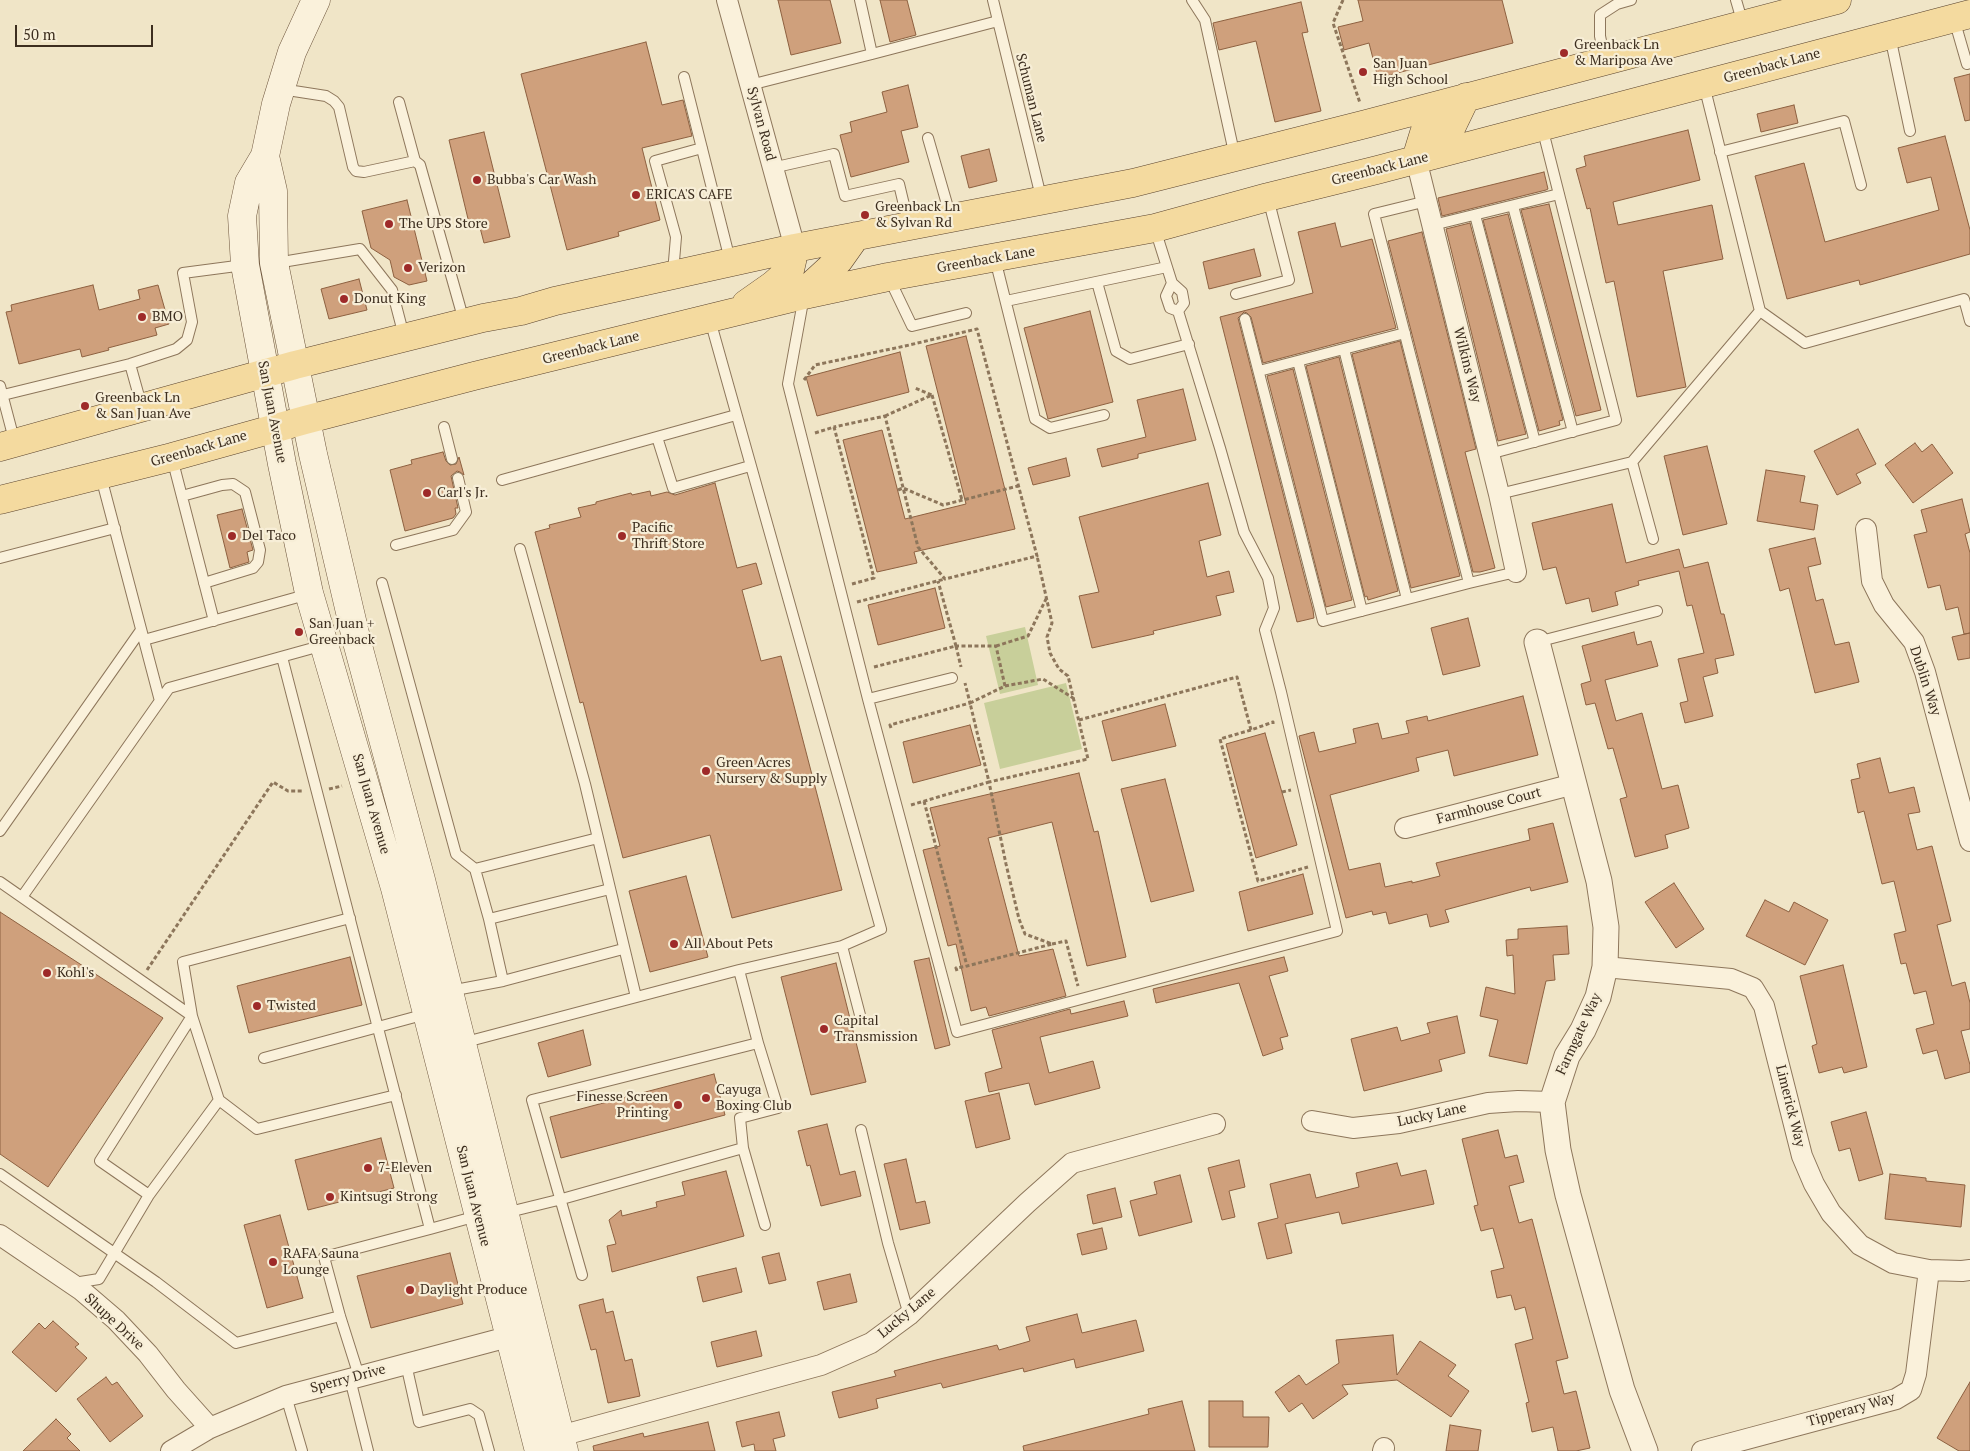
<!DOCTYPE html>
<style>
body{margin:0}
#map{position:relative;width:1970px;height:1451px;overflow:hidden;background:#f0e5c7;font-family:"PT Serif",serif}
canvas{display:block}
.scale{position:absolute;left:15px;top:25px;width:138px;height:22px;box-sizing:border-box;border:2px solid #3d2e1f;border-top:0;padding-left:6px;font-size:15px;line-height:18px;white-space:nowrap;color:#3d2e1f;-webkit-text-stroke:4px #f7eed7;paint-order:stroke}
</style>
<div id="map">
<canvas width="1970" height="1451"></canvas>
<div class="scale">50 m</div>
</div>
<script>
const g = document.querySelector('canvas').getContext('2d');
g.lineJoin = 'round';
function paint(path, color) {
  g.fillStyle = color;
  g.fill(path, 'evenodd');
}
function poly(rows) {
  const path = new Path2D();
  for (const r of rows) {
    path.moveTo(r[0], r[1]);
    for (let i = 2; i < r.length; i += 2) path.lineTo(r[i], r[i + 1]);
  }
  return path;
}
function stroke(path, color, width, dash) {
  g.strokeStyle = color;
  g.lineWidth = width;
  g.lineCap = dash ? 'butt' : 'round';
  g.setLineDash(dash || []);
  g.stroke(path);
}
function drawText(font, color, halo, rows, align = 'center') {
  g.font = font + ' "PT Serif",serif';
  g.lineWidth = 4.5;
  g.setLineDash([]);
  g.textBaseline = 'middle';
  g.strokeStyle = halo;
  g.fillStyle = color;
  for (const [text, x, y, turn = 0] of rows) {
    g.save();
    g.translate(x, y);
    g.rotate((+turn || 0) * Math.PI / 180);
    g.textAlign = isNaN(turn) ? turn : align;
    if (halo) g.strokeText(text, 0, 0);
    g.fillText(text, 0, 0);
    g.restore();
  }
}
paint(poly([
 [1025,627,1038,685,1000,694,986,636],
 [1066,683,1082,749,1000,769,984,703]
]), '#c8cf9a');
const building = poly([
 [778,0,830,0,841,43,791,55,778,0],
 [880,0,907,0,916,35,890,42,880,0],
 [1358,0,1502,0,1513,43,1378,78,1369,43,1344,50,1338,27,1363,21,1358,0],
 [1301,2,1308,32,1302,33,1321,111,1275,122,1256,41,1219,50,1213,23,1301,2],
 [646,42,662,105,683,100,692,136,642,148,660,220,618,232,619,236,567,250,521,74,646,42],
 [1970,74,1970,120,1965,121,1954,78,1970,74],
 [908,85,918,127,901,131,909,162,851,177,840,135,852,132,850,122,887,112,882,92,908,85],
 [1794,105,1798,123,1761,132,1757,114,1794,105],
 [1688,130,1700,180,1613,202,1618,225,1712,205,1723,259,1663,271,1686,387,1637,397,1614,281,1606,283,1590,208,1587,209,1576,169,1586,166,1584,156,1688,130],
 [484,132,510,237,484,243,478,220,469,223,449,140,484,132],
 [1945,136,1970,230,1970,254,1860,285,1859,280,1787,299,1755,176,1804,163,1825,242,1939,210,1931,177,1907,183,1898,148,1945,136],
 [989,149,997,181,969,188,961,156,989,149],
 [1544,172,1548,189,1546,190,1442,216,1438,198,1544,172],
 [407,200,427,281,409,285,394,277,390,260,371,248,362,211,407,200],
 [1549,204,1601,410,1576,416,1521,210,1549,204],
 [1508,214,1563,420,1559,421,1560,425,1539,431,1483,220,1508,214],
 [1335,223,1341,247,1372,239,1396,328,1263,363,1251,317,1247,313,1244,312,1238,318,1313,610,1314,618,1297,622,1220,317,1313,293,1298,232,1335,223],
 [1470,223,1526,434,1498,441,1446,229,1470,223],
 [1422,232,1476,449,1465,452,1495,568,1480,572,1473,572,1388,241,1422,232],
 [1254,249,1261,276,1209,289,1203,262,1254,249],
 [359,279,367,310,329,319,321,289,359,279],
 [93,285,99,310,140,299,138,290,158,285,169,324,155,328,157,335,108,348,109,350,82,357,80,349,19,364,6,312,12,311,11,305,93,285],
 [1090,311,1113,402,1048,419,1024,328,1090,311],
 [966,336,1015,529,914,552,917,563,877,572,843,440,882,430,905,519,966,504,926,346,966,336],
 [1400,341,1460,576,1411,588,1352,354,1400,341],
 [900,352,909,392,817,416,806,377,900,352],
 [1339,357,1398,591,1368,600,1367,596,1365,597,1306,366,1339,357],
 [1293,369,1352,600,1326,607,1267,376,1293,369],
 [1183,389,1196,440,1138,454,1138,458,1102,467,1097,449,1146,437,1137,400,1183,389],
 [1858,429,1876,464,1856,474,1861,483,1837,495,1814,451,1858,429],
 [1915,443,1922,452,1932,444,1953,473,1913,503,1885,465,1915,443],
 [1707,446,1727,524,1683,535,1664,456,1707,446],
 [443,452,446,461,450,465,456,464,459,457,464,475,460,472,457,471,451,476,458,508,455,508,456,514,453,518,405,531,390,470,412,464,411,460,443,452],
 [1066,458,1070,476,1033,485,1028,468,1066,458],
 [1766,470,1805,476,1800,502,1818,505,1814,530,1757,521,1766,470],
 [715,483,737,568,756,563,762,584,742,590,761,661,781,656,842,890,732,918,710,835,623,858,583,702,580,703,535,532,550,528,549,525,581,517,578,508,596,504,596,502,631,493,632,495,650,491,651,496,667,492,675,495,715,483],
 [1208,483,1221,535,1199,541,1207,577,1229,571,1234,592,1216,596,1221,615,1153,631,1154,634,1092,648,1079,596,1099,592,1079,517,1208,483],
 [1962,499,1970,532,1965,534,1970,553,1970,633,1964,634,1958,607,1946,610,1940,585,1928,588,1914,535,1927,532,1921,510,1962,499],
 [1612,504,1626,563,1679,549,1684,568,1708,562,1721,614,1724,614,1734,655,1715,659,1718,673,1703,677,1713,716,1685,723,1680,703,1688,701,1678,659,1704,653,1692,605,1687,606,1679,571,1638,581,1639,585,1615,592,1618,605,1592,612,1589,598,1566,604,1556,567,1543,570,1532,523,1612,504],
 [242,509,253,550,247,552,249,562,230,568,217,515,242,509],
 [1815,538,1821,564,1808,567,1816,601,1823,599,1835,645,1849,642,1859,682,1815,693,1789,588,1780,591,1769,549,1815,538],
 [935,588,945,628,878,645,868,605,935,588],
 [1468,618,1480,666,1443,675,1431,628,1468,618],
 [1634,632,1637,645,1651,641,1658,666,1605,680,1616,721,1642,713,1662,789,1678,785,1689,828,1665,835,1668,848,1635,857,1620,799,1627,797,1613,748,1608,749,1595,703,1586,705,1581,684,1591,681,1582,646,1634,632],
 [1970,633,1970,658,1958,660,1952,637,1970,633],
 [1523,696,1538,755,1454,776,1448,750,1416,758,1419,771,1330,795,1349,870,1380,863,1385,887,1412,881,1412,883,1440,876,1436,863,1530,840,1528,829,1553,823,1568,882,1531,891,1530,887,1445,910,1449,922,1430,927,1427,914,1389,924,1386,912,1373,915,1372,911,1346,918,1299,736,1314,732,1319,752,1356,743,1353,729,1378,723,1382,739,1409,733,1406,721,1427,716,1428,721,1523,696],
 [1165,704,1176,746,1112,761,1102,721,1165,704],
 [970,725,981,765,913,783,903,742,970,725],
 [1265,733,1297,845,1256,858,1226,744,1265,733],
 [1880,758,1889,793,1914,787,1920,812,1908,814,1917,850,1932,846,1944,893,1951,921,1937,925,1952,986,1965,982,1970,1003,1970,1029,1961,1031,1970,1065,1970,1072,1945,1079,1937,1050,1923,1054,1916,1029,1934,1024,1926,991,1914,994,1906,963,1901,964,1894,934,1906,931,1894,881,1882,884,1864,811,1858,813,1851,780,1860,778,1857,764,1880,758],
 [1079,773,1094,832,1098,831,1126,957,1087,966,1052,822,988,838,1019,956,1053,949,1066,996,989,1016,986,1007,971,1011,956,944,948,946,923,850,940,846,930,808,1079,773],
 [1165,779,1194,891,1151,902,1121,789,1165,779],
 [1303,874,1313,914,1248,931,1239,892,1303,874],
 [686,876,708,957,650,972,629,891,686,876],
 [1674,883,1704,929,1676,948,1645,902,1674,883],
 [1765,900,1789,912,1794,902,1828,920,1805,965,1746,936,1765,900],
 [0,912,163,1018,48,1187,0,1154,0,912],
 [1567,926,1569,954,1553,955,1555,980,1546,981,1527,1064,1489,1056,1498,1020,1480,1016,1486,987,1515,994,1513,955,1507,956,1506,940,1518,939,1518,929,1567,926],
 [350,957,362,1005,249,1033,237,986,350,957],
 [1284,957,1288,971,1269,976,1288,1036,1280,1038,1283,1049,1263,1056,1239,983,1156,1003,1153,989,1284,957],
 [929,958,950,1045,935,1049,914,961,929,958],
 [836,963,866,1082,811,1095,781,977,836,963],
 [1843,965,1867,1067,1844,1073,1842,1067,1819,1073,1812,1046,1817,1044,1800,976,1843,965],
 [1124,1001,1128,1016,1040,1037,1049,1073,1093,1061,1100,1088,1035,1105,1029,1083,989,1092,985,1073,1002,1068,992,1030,1070,1009,1071,1014,1124,1001],
 [1457,1016,1465,1053,1439,1060,1442,1071,1364,1091,1351,1039,1397,1027,1401,1041,1430,1033,1427,1023,1457,1016],
 [583,1030,591,1065,548,1077,538,1043,583,1030],
 [714,1074,725,1115,561,1158,550,1117,714,1074],
 [999,1093,1010,1139,976,1148,965,1101,999,1093],
 [1866,1112,1883,1174,1859,1181,1850,1148,1839,1151,1831,1122,1866,1112],
 [827,1124,840,1175,855,1171,861,1196,821,1206,810,1165,807,1166,798,1131,827,1124],
 [1498,1130,1505,1158,1517,1155,1524,1182,1509,1186,1519,1223,1532,1219,1568,1358,1556,1361,1564,1394,1576,1391,1590,1448,1576,1451,1558,1451,1553,1427,1532,1432,1526,1403,1529,1402,1515,1344,1533,1339,1525,1307,1515,1310,1511,1295,1497,1298,1491,1271,1504,1268,1493,1228,1481,1231,1474,1206,1478,1205,1462,1139,1498,1130],
 [381,1138,394,1188,308,1210,295,1160,381,1138],
 [906,1159,916,1203,925,1201,930,1223,900,1230,884,1164,906,1159],
 [1239,1160,1245,1187,1229,1191,1235,1217,1222,1220,1208,1168,1239,1160],
 [1397,1163,1401,1176,1426,1170,1434,1204,1342,1224,1339,1212,1285,1224,1292,1253,1267,1259,1258,1223,1278,1218,1270,1184,1310,1174,1316,1198,1359,1187,1356,1173,1397,1163],
 [726,1171,744,1236,612,1272,607,1246,616,1244,609,1220,621,1210,622,1216,657,1207,656,1202,685,1195,682,1182,726,1171],
 [1890,1174,1926,1178,1926,1181,1965,1185,1961,1227,1885,1219,1890,1174],
 [1180,1175,1192,1222,1139,1236,1130,1201,1157,1194,1154,1182,1180,1175],
 [1115,1188,1122,1217,1093,1224,1087,1195,1115,1188],
 [280,1215,303,1298,267,1308,244,1225,280,1215],
 [1102,1228,1107,1249,1082,1255,1077,1234,1102,1228],
 [450,1253,463,1304,371,1328,357,1276,450,1253],
 [779,1253,786,1280,769,1284,762,1257,779,1253],
 [736,1268,742,1292,703,1302,697,1277,736,1268],
 [850,1274,857,1302,824,1310,817,1282,850,1274],
 [603,1299,606,1313,613,1311,625,1361,632,1359,640,1396,608,1403,596,1349,591,1350,579,1305,603,1299],
 [1077,1314,1082,1333,1136,1320,1144,1351,1076,1368,1074,1359,1024,1372,1023,1368,943,1388,941,1383,876,1399,878,1408,839,1418,832,1392,896,1376,894,1371,936,1360,997,1345,999,1350,1030,1341,1026,1327,1077,1314],
 [53,1321,79,1344,75,1347,87,1358,56,1392,12,1352,39,1323,45,1329,53,1321],
 [756,1331,762,1356,717,1367,711,1342,756,1331],
 [1393,1335,1397,1375,1420,1341,1456,1365,1448,1376,1469,1391,1451,1417,1397,1380,1342,1385,1348,1394,1313,1419,1302,1403,1289,1412,1275,1392,1299,1375,1306,1385,1339,1363,1336,1340,1393,1335],
 [106,1377,112,1385,117,1382,143,1416,110,1442,77,1399,106,1377],
 [1970,1382,1970,1451,1959,1451,1937,1438,1970,1382],
 [1182,1401,1195,1451,1024,1451,1023,1446,1149,1414,1148,1409,1182,1401],
 [1209,1401,1243,1401,1243,1417,1269,1417,1268,1447,1209,1447,1209,1401],
 [779,1412,785,1436,773,1439,776,1451,755,1451,754,1444,742,1447,736,1422,779,1412],
 [56,1419,71,1434,67,1438,80,1451,23,1451,56,1419],
 [708,1422,715,1451,594,1451,593,1446,643,1433,644,1437,708,1422],
 [1450,1425,1481,1430,1478,1451,1446,1451,1450,1425]
]);
paint(building, '#cfa07c');
stroke(building, '#8d6040', 1);
const service = poly([
 [993,0,1042,201],
 [1192,0,1205,20,1235,157],
 [1736,0,1743,24],
 [1954,19,1967,64,1970,63],
 [1890,36,1910,131],
 [872,54,998,21],
 [1605,61,1600,36,1600,15,1617,4,1631,0],
 [684,77,730,260],
 [750,85,872,54,860,0],
 [1704,85,1760,311,1805,343,1964,299,1970,321],
 [281,89,326,96,334,101,339,107,353,167,356,171,364,172,415,161,420,165,464,321],
 [399,102,415,161],
 [928,138,951,218],
 [1720,152,1844,121,1861,185],
 [772,168,834,154,845,196,899,184,909,226],
 [1513,206,1573,432],
 [1475,215,1535,442],
 [1433,225,1559,194],
 [995,259,1035,419,1050,428,1104,415],
 [276,263,360,249,392,290,404,336],
 [673,273,676,237,655,161,702,148],
 [889,278,912,326,966,313],
 [1097,282,1116,351,1130,359,1189,344],
 [1172,283,1166,296,1170,308,1178,311],
 [1236,294,1289,280,1268,198],
 [804,296,788,384,868,699,957,1032,1337,931,1281,692,1265,630,1274,608,1268,578,1244,532,1220,448,1178,311,1184,303,1182,292,1172,283,1155,229],
 [1006,301,1167,267],
 [1245,319,1323,621,1469,583,1374,214,1427,201],
 [710,320,881,929,842,946],
 [1344,349,1407,599],
 [1298,361,1362,611],
 [130,364,142,407],
 [1259,371,1405,333],
 [0,386,15,443],
 [3,395,130,364,176,349,187,340,192,322,183,273,244,265],
 [444,427,452,459],
 [657,437,673,488,750,466],
 [1489,454,1616,420,1542,127],
 [172,458,214,621],
 [1632,462,1653,539],
 [101,477,160,701],
 [502,480,736,415],
 [1499,494,1632,462,1760,311],
 [182,496,222,485,233,484,245,492,260,550,258,562,253,568,204,583],
 [396,545,453,530,466,512,458,478],
 [520,549,585,784,636,997],
 [0,558,115,528],
 [382,583,456,854,475,869,489,919],
 [1469,583,1516,572],
 [144,640,309,594],
 [1537,642,1657,611],
 [282,657,430,1229,477,1216],
 [868,699,952,678],
 [0,831,141,630],
 [475,869,598,838],
 [0,882,192,1016,100,1161,149,1195,99,1279,74,1283],
 [22,897,169,688,324,645],
 [350,918,183,962,192,1016,219,1100,257,1129,396,1095],
 [503,981,623,949],
 [450,991,503,981,489,919,610,889],
 [462,1043,739,970,842,946,860,1015],
 [264,1058,426,1014],
 [861,1130,888,1243,909,1315],
 [743,1148,740,1118,778,1108,758,1043],
 [0,1174,156,1282,236,1343,340,1316],
 [149,1195,219,1100],
 [505,1213,562,1199,743,1148,765,1225],
 [582,1275,532,1100,758,1043,739,970],
 [406,1364,419,1422,470,1409,479,1415,489,1451],
 [359,1376,340,1316,324,1257,430,1229],
 [350,1379,368,1451],
 [286,1396,302,1451]
]);
const minor = poly([
 [727,0,795,248],
 [1416,159,1499,494,1516,572],
 [1866,529,1872,581,1884,605,1914,642,1925,672,1970,841],
 [1405,828,1574,784],
 [1605,967,1731,979,1753,988,1764,1006,1802,1156,1814,1184,1831,1213,1860,1245,1893,1263,1929,1270,1962,1271,1970,1270],
 [1312,1121,1353,1128,1399,1123,1488,1103,1518,1101,1552,1102],
 [0,1235,81,1290,116,1320,148,1354,176,1390,210,1428],
 [560,1436,821,1365,871,1343,909,1315,1027,1203,1072,1163,1215,1124],
 [171,1451,210,1428,286,1396,523,1333],
 [1383,1451,1384,1448],
 [1702,1451,1896,1399,1911,1390,1916,1374,1929,1270]
]);
const tertiary = poly([
 [1537,642,1599,881,1606,927,1605,967,1598,997,1583,1030,1567,1056,1552,1102,1558,1150,1568,1195,1622,1390,1645,1451]
]);
const secondary = poly([
 [316,0,292,52,276,104,265,156,249,183,242,216,245,265,282,464,309,593,395,888,539,1451],
 [265,156,273,191,274,263,313,454,357,642,421,880,564,1451]
]);
const primary = poly([
 [1416,159,1424,133,1452,126,1466,97],
 [804,295,814,283,839,260,856,236],
 [746,304,773,285,790,270,795,248],
 [0,447,295,365,483,318,521,311,555,301,795,248,1133,183,1366,124,1837,0],
 [0,500,172,457,305,420,474,376,804,295,888,277,1155,228,1268,197,1377,170,1970,14]
]);
stroke(service, '#8d765b', 12);
stroke(minor, '#8d765b', 22);
stroke(tertiary, '#8d765b', 27);
stroke(secondary, '#6f573e', 29);
stroke(primary, '#5b442f', 29);
stroke(poly([
 [1343,0,1333,23,1360,103],
 [804,380,815,365,905,346,977,329,1037,556,945,579,918,547,885,416,834,427],
 [932,395,962,500],
 [885,416,932,395,915,388],
 [815,433,834,427,874,578,852,584],
 [898,490,903,488,943,505,1018,486],
 [857,602,945,579],
 [956,646,961,667],
 [996,646,1028,636,1046,599],
 [874,667,956,646,938,581],
 [1005,686,1043,679,1073,698],
 [1079,720,1237,677,1251,730,1273,722,1273,724],
 [891,728,890,725,970,703,965,683],
 [1251,730,1220,739,1258,881,1308,867],
 [329,789,342,786],
 [1282,792,1291,790],
 [924,801,967,966,1052,944,1025,934,1019,919,1006,864,989,782,1088,759,1068,676,1059,669,1050,653,1047,637,1052,623,1037,556],
 [911,805,989,782,970,703,1005,686,996,646,956,646],
 [1052,944,1066,941,1078,986],
 [147,970,273,782,288,791,303,791],
 [957,971,956,968,967,966]
]), '#8d765b', 3, [4, 2.5]);
stroke(service, '#faf1db', 10);
stroke(minor, '#faf1db', 20);
stroke(tertiary, '#faf1db', 25);
stroke(secondary, '#faf1db', 28);
stroke(primary, '#f4da9f', 28);
for (const [x, y, r, color] of [
 [1564,53,5,"#9e2a29"],
 [1363,72,5,"#9e2a29"],
 [477,180,5,"#9e2a29"],
 [636,195,5,"#9e2a29"],
 [865,215,5,"#9e2a29"],
 [389,224,5,"#9e2a29"],
 [408,268,5,"#9e2a29"],
 [344,299,5,"#9e2a29"],
 [142,317,5,"#9e2a29"],
 [85,406,5,"#9e2a29"],
 [427,493,5,"#9e2a29"],
 [232,536,5,"#9e2a29"],
 [622,536,5,"#9e2a29"],
 [299,632,5,"#9e2a29"],
 [706,771,5,"#9e2a29"],
 [674,944,5,"#9e2a29"],
 [47,973,5,"#9e2a29"],
 [257,1006,5,"#9e2a29"],
 [824,1029,5,"#9e2a29"],
 [706,1098,5,"#9e2a29"],
 [678,1105,5,"#9e2a29"],
 [368,1168,5,"#9e2a29"],
 [330,1197,5,"#9e2a29"],
 [273,1262,5,"#9e2a29"],
 [410,1290,5,"#9e2a29"]
]) {
  const dot = new Path2D();
  dot.arc(x, y, r, 0, 2 * Math.PI);
  g.fillStyle = color;
  g.fill(dot);
  stroke(dot, '#f7eed7', 2);
}
drawText('14px', '#3d2e1f', '#f7eed7', [
 ["Greenback Ln",1574,45],
 ["& Mariposa Ave",1574,61],
 ["San Juan",1373,64],
 ["High School",1373,80],
 ["Bubba's Car Wash",487,180],
 ["ERICA'S CAFE",646,195],
 ["Greenback Ln",875,207],
 ["& Sylvan Rd",875,223],
 ["The UPS Store",399,224],
 ["Verizon",418,268],
 ["Donut King",354,299],
 ["BMO",152,317],
 ["Greenback Ln",95,398],
 ["& San Juan Ave",95,414],
 ["Carl's Jr.",437,493],
 ["Pacific",632,528],
 ["Thrift Store",632,544],
 ["Del Taco",242,536],
 ["San Juan +",309,624],
 ["Greenback",309,640],
 ["Green Acres",716,763],
 ["Nursery & Supply",716,779],
 ["All About Pets",684,944],
 ["Kohl's",57,973],
 ["Twisted",267,1006],
 ["Capital",834,1021],
 ["Transmission",834,1037],
 ["Cayuga",716,1090],
 ["Boxing Club",716,1106],
 ["Finesse Screen",668,1097,"right"],
 ["Printing",668,1113,"right"],
 ["7-Eleven",378,1168],
 ["Kintsugi Strong",340,1197],
 ["RAFA Sauna",283,1254],
 ["Lounge",283,1270],
 ["Daylight Produce",420,1290]
], 'left');
drawText('14px', '#3d2e1f', '#f7eed7', [
 ["Greenback Lane",1772,66,-15],
 ["Schuman Lane",1031,98,76],
 ["Sylvan Road",761,124,75],
 ["Greenback Lane",1380,169,-14],
 ["Greenback Lane",986,260,-10],
 ["Greenback Lane",591,348,-14],
 ["Wilkins Way",1467,365,76],
 ["San Juan Avenue",272,412,79],
 ["Greenback Lane",199,449,-16],
 ["Dublin Way",1925,681,72],
 ["San Juan Avenue",371,804,74],
 ["Farmhouse Court",1489,806,-15],
 ["Farmgate Way",1579,1034,-65],
 ["Limerick Way",1790,1106,76],
 ["Lucky Lane",1432,1115,-12],
 ["San Juan Avenue",473,1196,76],
 ["Lucky Lane",907,1313,-40],
 ["Shupe Drive",114,1322,43],
 ["Sperry Drive",348,1379,-15],
 ["Tipperary Way",1851,1410,-16]
]);
</script>
